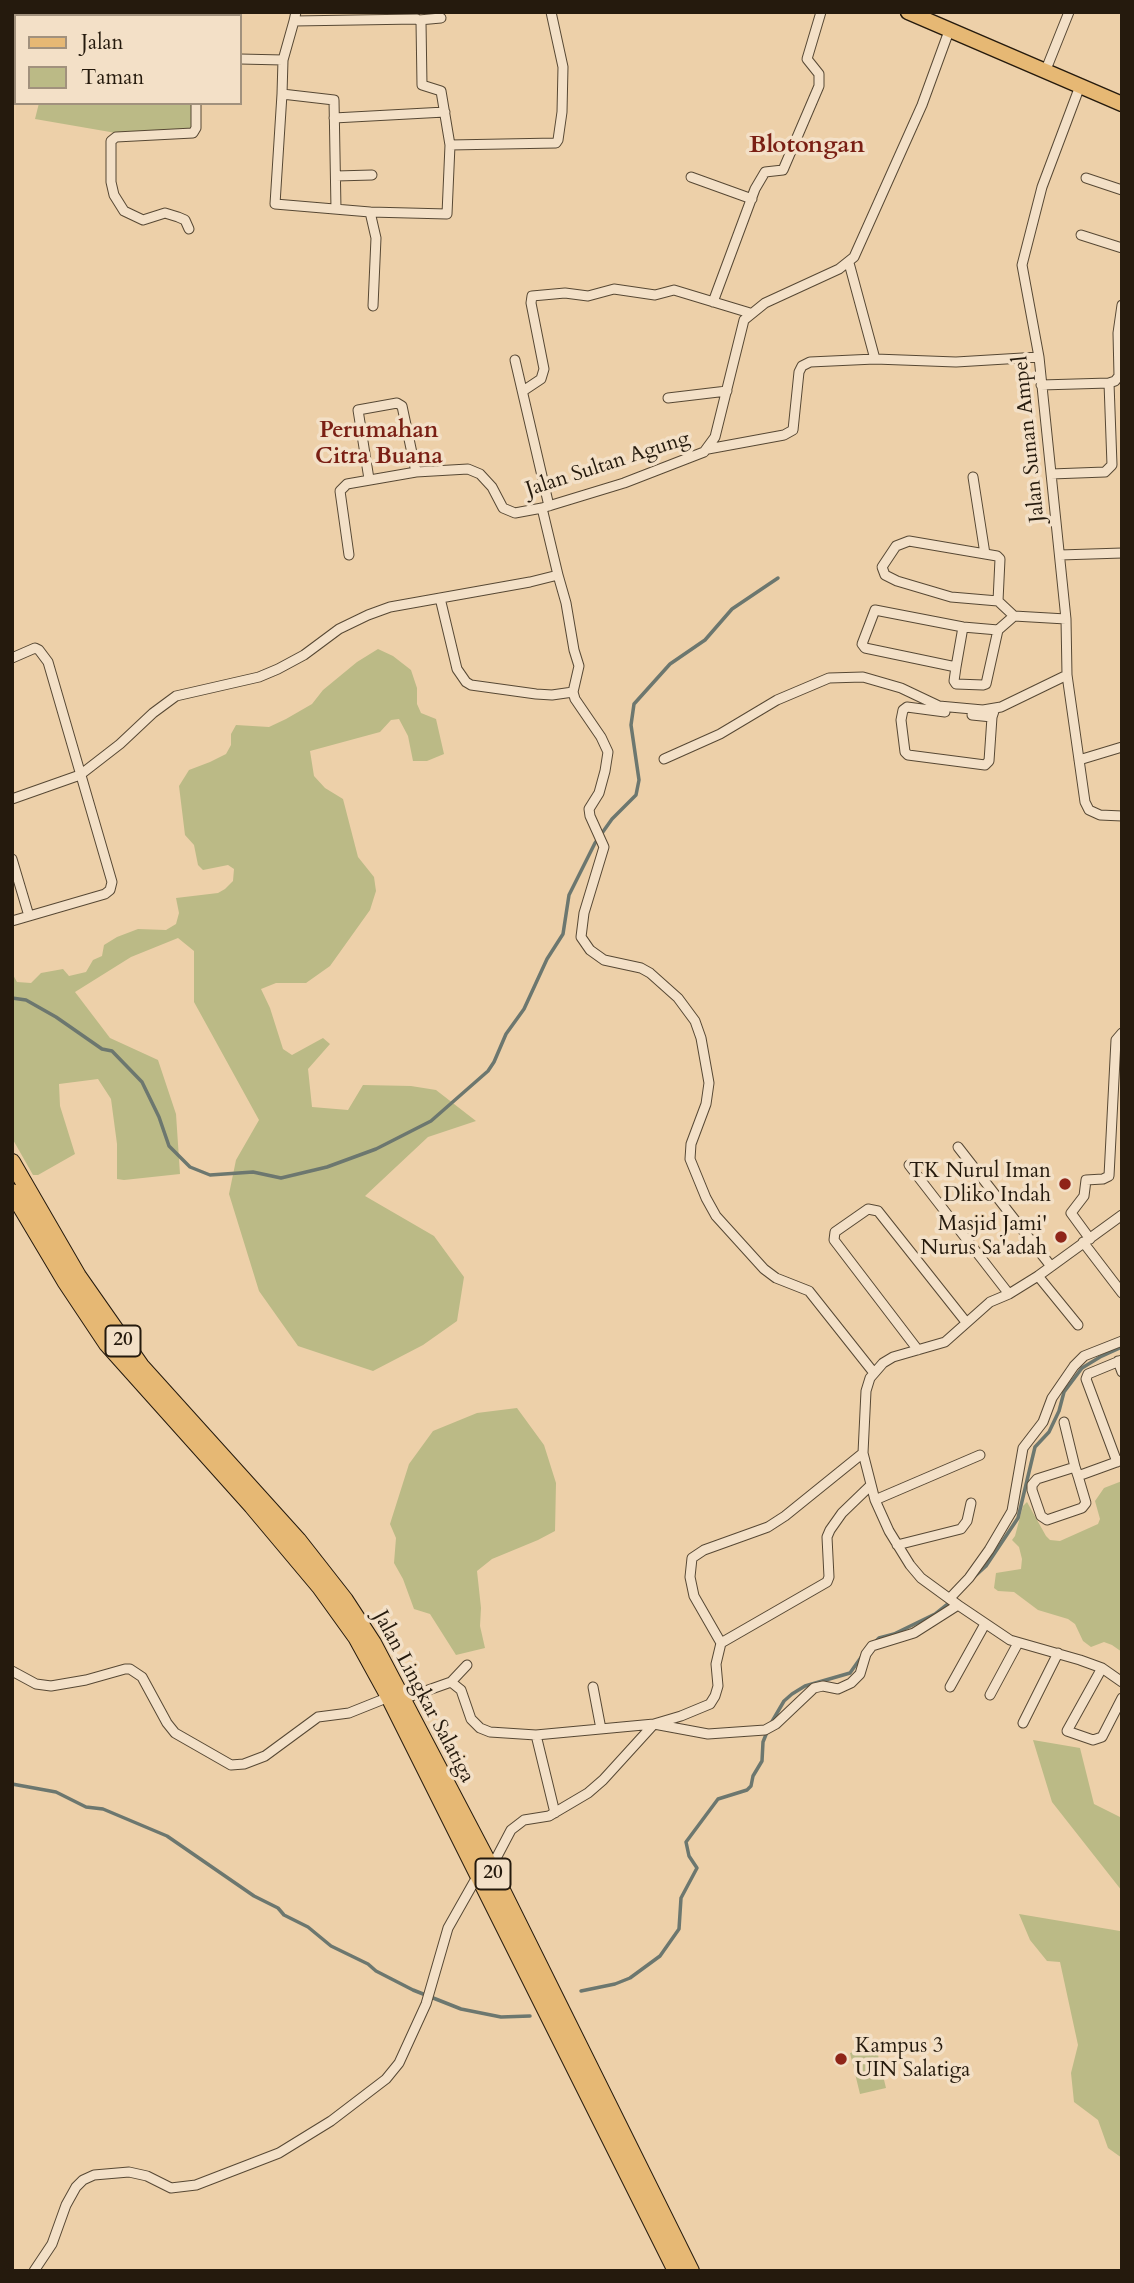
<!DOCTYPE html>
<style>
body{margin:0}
#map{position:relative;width:1134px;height:2283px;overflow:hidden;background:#edd0a9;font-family:Cardo,serif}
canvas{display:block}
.frame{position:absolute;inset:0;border:14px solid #251a0d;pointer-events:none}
.legend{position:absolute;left:14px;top:14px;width:228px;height:91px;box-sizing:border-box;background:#f3e0c7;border:2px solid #a1917d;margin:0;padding:9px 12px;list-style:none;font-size:21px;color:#251a0d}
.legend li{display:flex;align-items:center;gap:14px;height:35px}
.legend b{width:35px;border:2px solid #a1917d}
</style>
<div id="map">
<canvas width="1134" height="2283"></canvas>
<div class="frame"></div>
<ul class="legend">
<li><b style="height:9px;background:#e6b874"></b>Jalan</li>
<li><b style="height:19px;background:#bbba86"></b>Taman</li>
</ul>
</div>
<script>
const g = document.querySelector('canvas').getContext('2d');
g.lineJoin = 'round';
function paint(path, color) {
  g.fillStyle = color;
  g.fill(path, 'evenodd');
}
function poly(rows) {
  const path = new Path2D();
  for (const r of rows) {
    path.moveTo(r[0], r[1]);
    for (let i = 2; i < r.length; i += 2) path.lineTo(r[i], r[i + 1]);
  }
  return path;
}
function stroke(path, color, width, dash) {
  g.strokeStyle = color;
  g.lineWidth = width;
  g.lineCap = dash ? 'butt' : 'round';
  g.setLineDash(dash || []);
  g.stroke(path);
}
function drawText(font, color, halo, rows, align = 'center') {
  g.font = font + ' Cardo,serif';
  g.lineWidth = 7;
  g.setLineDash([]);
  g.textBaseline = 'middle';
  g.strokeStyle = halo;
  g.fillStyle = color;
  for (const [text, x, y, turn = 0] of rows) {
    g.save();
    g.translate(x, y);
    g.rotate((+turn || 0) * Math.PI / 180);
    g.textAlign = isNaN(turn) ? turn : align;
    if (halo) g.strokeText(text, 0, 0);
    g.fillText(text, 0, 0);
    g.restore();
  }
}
paint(poly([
 [39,103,198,103,196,134,116,133,35,119],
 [378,649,393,656,411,670,417,688,417,704,421,713,436,719,444,754,427,761,413,761,408,736,399,719,391,720,380,732,310,751,314,776,325,788,343,799,358,857,374,877,376,891,370,910,330,966,306,983,276,983,261,989,270,1008,283,1049,292,1055,323,1038,330,1044,308,1069,312,1107,348,1110,363,1085,411,1086,436,1090,476,1121,428,1137,365,1196,434,1236,464,1277,457,1321,423,1345,373,1371,298,1346,259,1291,229,1194,236,1160,259,1120,194,1002,194,951,178,938,131,957,75,992,110,1038,158,1060,176,1114,180,1174,124,1180,117,1179,117,1144,111,1099,98,1079,59,1084,60,1106,75,1154,38,1175,33,1175,12,1138,12,973,17,982,31,983,41,973,63,969,69,976,86,972,93,960,102,956,104,945,117,937,138,929,166,930,176,924,179,913,176,898,218,893,225,889,233,881,234,869,228,865,203,870,198,865,194,845,185,835,179,786,189,770,210,762,226,754,231,745,231,734,236,725,269,727,286,719,312,704,323,690,357,662],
 [517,1408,544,1445,556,1483,555,1531,538,1540,492,1559,477,1571,481,1608,480,1626,485,1648,456,1655,430,1614,414,1609,403,1579,394,1563,396,1538,390,1524,409,1464,433,1431,477,1413],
 [1122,1481,1122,1652,1112,1645,1104,1642,1091,1647,1083,1641,1075,1624,1068,1619,1038,1610,1014,1592,998,1591,994,1588,996,1573,1021,1569,1022,1559,1019,1547,1012,1540,1015,1536,1023,1506,1027,1502,1046,1536,1050,1540,1060,1541,1098,1524,1100,1519,1095,1501,1104,1488],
 [1033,1740,1080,1748,1094,1804,1122,1818,1122,1891,1052,1802],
 [1019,1914,1120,1931,1122,1925,1122,2158,1108,2148,1098,2120,1074,2102,1071,2073,1078,2045,1060,1962,1047,1961,1030,1940],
 [876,2047,886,2088,860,2094,850,2053]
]), '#bbba86');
stroke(poly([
 [12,998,26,1000,56,1017,102,1049,112,1051,142,1082,159,1117,169,1146,190,1167,210,1175,253,1172,281,1178,327,1167,376,1149,431,1121,488,1071,494,1062,506,1034,524,1009,547,959,563,934,569,895,595,843,612,819,636,795,639,780,631,725,634,704,670,664,705,640,732,609,778,578],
 [974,1577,986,1566,1018,1518,1035,1447,1049,1432,1059,1411,1064,1392,1082,1368,1100,1357,1122,1347],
 [874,1643,879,1638,894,1634,935,1614,950,1602],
 [770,1725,784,1701,792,1694,805,1686,850,1673,862,1656],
 [12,1784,56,1792,86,1807,103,1809,167,1836,254,1896,278,1908,284,1915,308,1927,331,1946,368,1964,376,1971,413,1990,461,2009,501,2017,530,2016],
 [581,1991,615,1984,630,1978,660,1956,679,1929,681,1898,697,1868,689,1856,686,1842,718,1799,747,1790,751,1786,753,1776,762,1761,763,1742,767,1732]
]), '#6c776f', 3.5);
const street = poly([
 [296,12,294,21,417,19,421,22,422,85,441,91,450,145,447,214,370,212],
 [419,20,441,18],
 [294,21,283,60,282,94,334,100,336,209],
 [12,46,16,46],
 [240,59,283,60],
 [1045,72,1069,12],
 [1080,86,1042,187,1022,265,1039,357,1066,619,1067,675,1085,802,1089,810,1100,815,1122,816],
 [282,94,275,204,370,212,376,238,373,306],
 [334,118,445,112],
 [450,145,556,143,558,140,562,112,563,67,551,12],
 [336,176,372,175],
 [691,177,752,199],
 [1086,178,1122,190],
 [189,229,185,220,178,217,165,213,143,220,124,211,114,195,111,182,111,141,116,137,193,133,196,128,196,103],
 [1081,235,1122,248],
 [849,263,875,359],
 [713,302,755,189,765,172,783,170,819,86,819,74,807,59,821,12],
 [515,360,549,506],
 [1041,385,1109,383],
 [523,391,541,379,544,369,531,303,532,296,565,293,588,296,614,289,655,295,674,290,750,313],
 [668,398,727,391],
 [708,449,784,435,793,430,799,372,802,366,810,362,875,359,956,362,1039,357],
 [1051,474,1105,472,1112,465,1109,383,1115,381,1119,376,1118,333,1122,305],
 [973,477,985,554],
 [369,479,358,410,397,403,402,406,416,472],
 [349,555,340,491,347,484,416,472,468,469,480,474,492,487,503,508,515,513,542,508,624,483,704,452,715,437,744,320,765,303,839,269,854,257,922,105,949,31],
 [1060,555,1122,553],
 [558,575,566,603,574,650,579,666,573,692,575,699,601,737,608,752,605,771,599,793,589,809,590,816,604,847,584,913,581,937,590,950,604,960,641,968,650,973,678,998,695,1021,701,1038,709,1083,706,1104,691,1144,690,1159,706,1198,716,1216,764,1269,776,1278,809,1291,874,1373],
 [440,598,457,669,466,682,471,685,536,694,552,695,573,692],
 [998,601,1000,559,997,556,909,541,896,546,882,567,885,575,897,581,951,597,998,601,1014,616,1066,619],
 [998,630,963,627,875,610,862,644,865,648,956,667,954,681,956,684,983,685,986,684,998,630,1014,616],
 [12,658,35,648,39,650,48,662,112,882,110,890,105,894,12,921],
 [956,667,963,627],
 [945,712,907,707,903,710,901,720,905,752,908,755,985,765,989,761,992,717,995,708],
 [972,715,992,717],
 [664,759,720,734,777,700,829,678,863,677,901,688,939,706,983,710,1001,707,1067,675],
 [1079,760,1122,747],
 [12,799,80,775,120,744,153,713,176,696,259,677,278,669,304,655,339,629,368,615,390,607,530,582,558,575,542,508],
 [12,859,29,916],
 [958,1147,1050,1265],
 [909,1165,1009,1294],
 [1090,1239,1071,1213,1084,1196,1086,1180,1103,1179,1109,1176,1116,1040,1122,1033],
 [1083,1242,1122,1293],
 [1038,1276,1078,1325],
 [918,1350,834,1240,835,1232,868,1209,878,1211,966,1322],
 [1118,1361,1122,1372],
 [1064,1422,1075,1467],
 [1117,1462,1086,1379,1088,1374,1122,1360],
 [1078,1476,1075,1467,1037,1479,1032,1485,1032,1490,1041,1516,1047,1520,1082,1508,1086,1503,1078,1476,1122,1460],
 [875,1500,980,1455],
 [897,1545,961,1529,967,1521,971,1503],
 [950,1598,969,1578,989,1550,1012,1511,1023,1448,1043,1422,1052,1398,1074,1366,1084,1356,1122,1341],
 [958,1605,921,1578,910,1565,889,1531,875,1500,863,1453,866,1391,870,1378,883,1363,893,1357,945,1342,990,1302,1009,1294,1038,1276,1122,1215],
 [721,1643,694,1596,690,1577,692,1558,704,1550,768,1527,785,1516,863,1453],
 [1102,1668,1067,1731,1093,1740,1102,1737,1122,1698],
 [12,1671,36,1684,51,1686,86,1680,125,1669,130,1669,142,1677,167,1723,175,1733,231,1765,244,1764,265,1756,318,1717,349,1713,389,1697],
 [451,1682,461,1690,471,1719,480,1728,490,1732,536,1735],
 [593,1687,601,1729],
 [950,1687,985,1624],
 [990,1695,1018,1643],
 [403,1699,451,1682,467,1665],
 [1023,1723,1058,1653],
 [555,1813,536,1735,654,1724,681,1716,710,1704,715,1696,718,1686,716,1664,721,1643,827,1582,829,1577,827,1537,830,1530,842,1513,871,1485],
 [34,2271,52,2244,66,2205,76,2187,83,2180,94,2175,129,2172,147,2176,171,2188,196,2185,279,2153,331,2121,386,2079,399,2063,426,2004,448,1928,478,1875,491,1868,511,1830,524,1820,549,1816,588,1793,603,1780,654,1724,708,1734,765,1730,776,1724,814,1688,823,1686,838,1689,851,1683,860,1674,866,1654,872,1646,914,1633,958,1605,1010,1640,1080,1660,1102,1668,1122,1682]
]);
const primary = poly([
 [908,12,1122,104]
]);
const highway = poly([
 [12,1162,78,1276,141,1366,298,1540,345,1600,373,1643,491,1868,691,2271],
 [12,1192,65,1281,107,1344,252,1506,320,1587,356,1637,389,1697,676,2271]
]);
stroke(street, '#574834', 11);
stroke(primary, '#251a0d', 17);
stroke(highway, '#251a0d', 18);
stroke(street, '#f3e0c7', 9);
stroke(primary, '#e6b874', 14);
stroke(highway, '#e6b874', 16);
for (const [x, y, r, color] of [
 [1065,1184,7,"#8f2418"],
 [1061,1237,7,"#8f2418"],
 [841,2059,7,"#8f2418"]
]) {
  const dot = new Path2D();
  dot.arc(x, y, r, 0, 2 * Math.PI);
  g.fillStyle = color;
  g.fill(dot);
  stroke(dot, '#f3e0c7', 2.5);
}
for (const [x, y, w] of [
 [123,1341,35],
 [493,1874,35]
]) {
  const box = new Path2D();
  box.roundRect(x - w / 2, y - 15.5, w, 31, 5);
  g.fillStyle = '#f3e0c7';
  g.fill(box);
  stroke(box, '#251a0d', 2);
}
drawText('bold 19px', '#251a0d', null, [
 ["20",123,1341],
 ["20",493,1874]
]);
drawText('21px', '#251a0d', '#f3e0c7', [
 ["Jalan Sunan Ampel",1030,439,-96],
 ["Jalan Sultan Agung",608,465,-18],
 ["Jalan Lingkar Salatiga",423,1697,62]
]);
drawText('21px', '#251a0d', '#f3e0c7', [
 ["TK Nurul Iman",1051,1172],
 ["Dliko Indah",1051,1196],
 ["Masjid Jami'",1047,1225],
 ["Nurus Sa'adah",1047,1249],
 ["Kampus 3",855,2047,"left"],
 ["UIN Salatiga",855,2071,"left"]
], 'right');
drawText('bold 23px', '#7a1f14', '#f3e0c7', [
 ["Perumahan",379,432],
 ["Citra Buana",379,458]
]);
drawText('bold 24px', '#7a1f14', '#f3e0c7', [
 ["Blotongan",807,146]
]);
</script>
